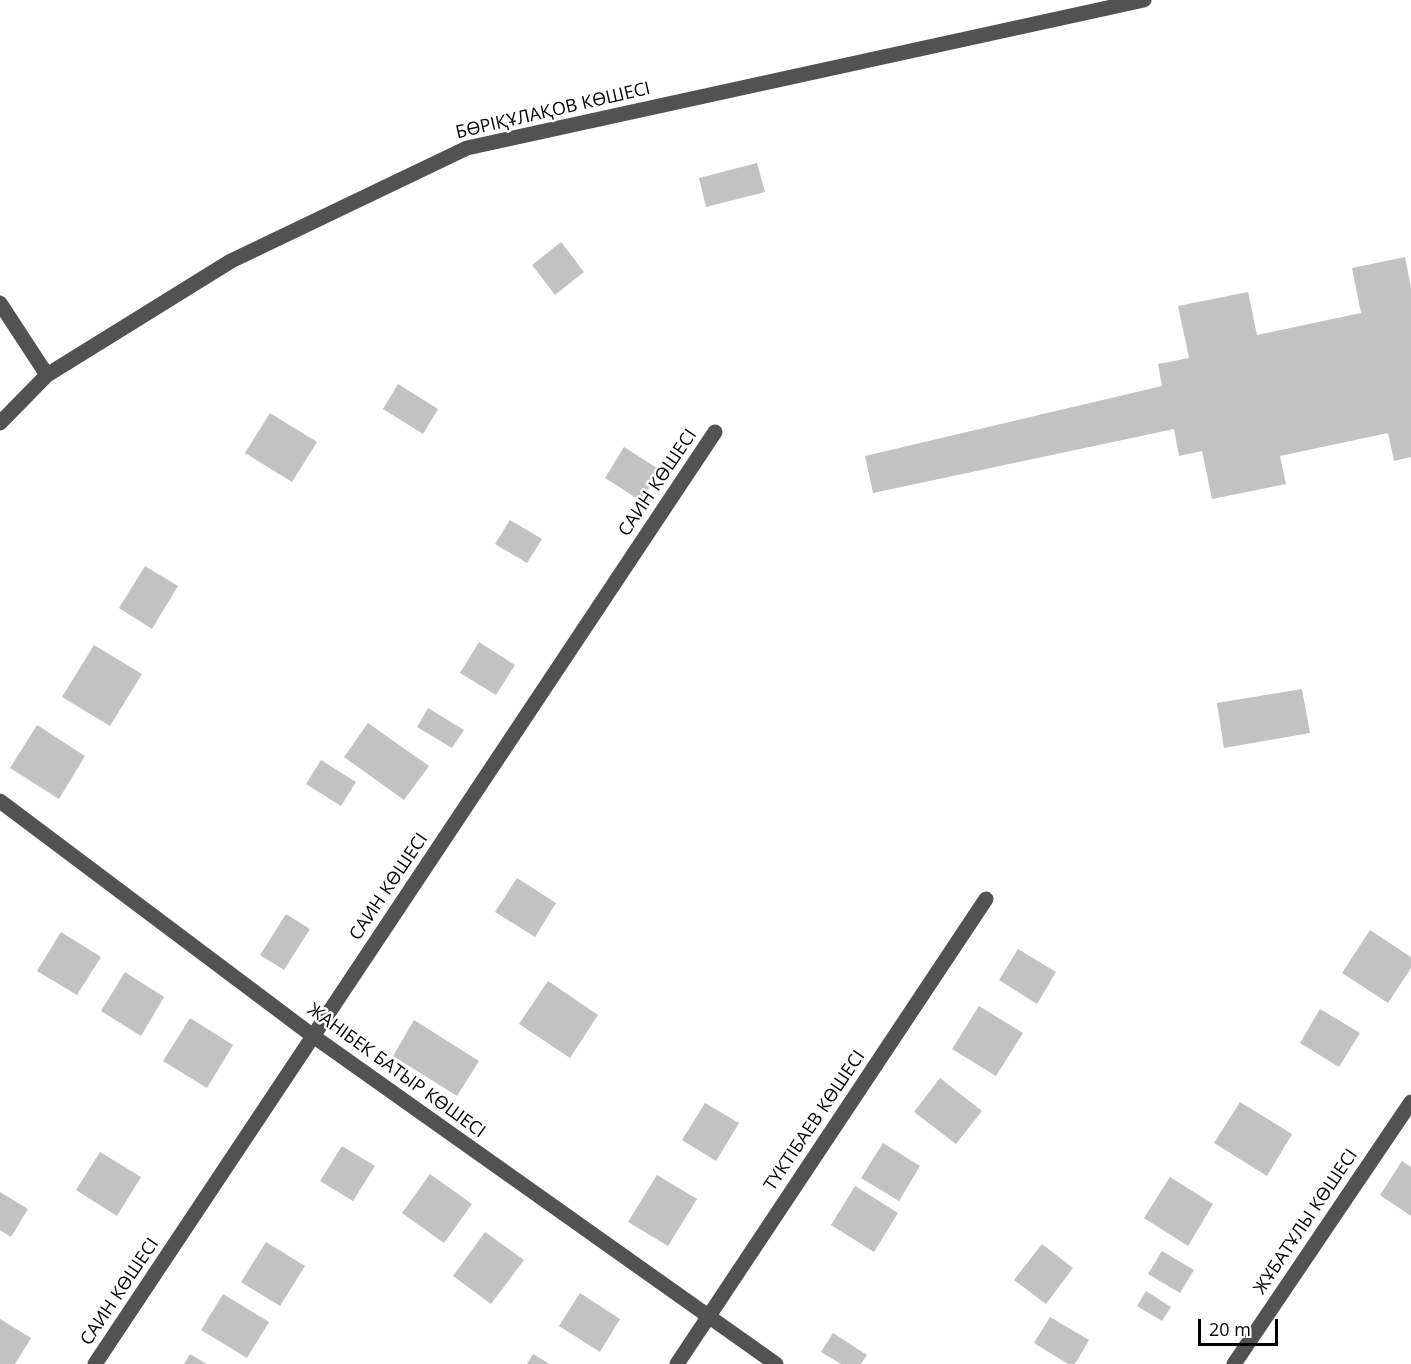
<!DOCTYPE html>
<meta charset="utf-8">
<style>
body{margin:0}
#map{position:relative;width:1411px;height:1364px;overflow:hidden;background:#fff;font-family:"Open Sans",sans-serif}
canvas{display:block}
.scale{position:absolute;left:1198px;top:1319px;width:80px;height:27px;box-sizing:border-box;border:3px solid #000;border-top:0;padding-left:8px;font-size:18px;line-height:21px;white-space:nowrap;color:#000;-webkit-text-stroke:4px #fff;paint-order:stroke}
</style>
<div id="map">
<canvas width="1411" height="1364"></canvas>
<div class="scale">20 m</div>
</div>
<script>
const g = document.querySelector('canvas').getContext('2d');
g.lineJoin = 'round';
function paint(path, color) {
  g.fillStyle = color;
  g.fill(path, 'evenodd');
}
function poly(rows) {
  const path = new Path2D();
  for (const r of rows) {
    path.moveTo(r[0], r[1]);
    for (let i = 2; i < r.length; i += 2) path.lineTo(r[i], r[i + 1]);
  }
  return path;
}
function stroke(path, color, width, dash) {
  g.strokeStyle = color;
  g.lineWidth = width;
  g.lineCap = dash ? 'butt' : 'round';
  g.setLineDash(dash || []);
  g.stroke(path);
}
function drawText(font, color, halo, rows, align = 'center') {
  g.font = font + ' "Open Sans",sans-serif';
  g.lineWidth = 5;
  g.setLineDash([]);
  g.textBaseline = 'middle';
  g.strokeStyle = halo;
  g.fillStyle = color;
  for (const [text, x, y, turn = 0] of rows) {
    g.save();
    g.translate(x, y);
    g.rotate((+turn || 0) * Math.PI / 180);
    g.textAlign = isNaN(turn) ? turn : align;
    if (halo) g.strokeText(text, 0, 0);
    g.fillText(text, 0, 0);
    g.restore();
  }
}
paint(poly([
 [757,163,765,192,706,207,699,178],
 [561,242,584,272,555,295,532,265],
 [1405,257,1411,288,1411,457,1394,461,1388,433,1280,456,1286,484,1212,499,1202,451,1179,456,1174,429,873,493,865,456,1162,386,1158,364,1189,358,1178,306,1248,292,1257,335,1361,313,1352,268],
 [398,384,438,409,423,434,383,409],
 [270,413,317,442,292,482,245,453],
 [624,447,660,470,641,501,605,478],
 [510,520,542,539,527,563,495,544],
 [145,566,178,586,152,629,119,608],
 [479,642,515,665,496,695,460,673],
 [94,645,142,674,110,726,62,697],
 [1302,689,1310,733,1224,748,1217,703],
 [428,708,464,730,452,748,417,727],
 [368,723,429,766,404,800,344,757],
 [37,725,85,756,59,799,10,768],
 [321,760,356,782,341,806,306,784],
 [517,878,556,903,535,937,495,912],
 [286,914,310,929,284,970,260,955],
 [1370,930,1411,957,1411,968,1388,1003,1342,973],
 [61,932,101,957,77,995,37,971],
 [1018,949,1056,972,1037,1004,999,980],
 [125,972,164,997,141,1036,101,1011],
 [548,981,598,1015,570,1058,519,1024],
 [979,1006,1023,1033,996,1076,952,1049],
 [1320,1009,1360,1033,1339,1067,1300,1043],
 [190,1018,233,1045,207,1088,163,1061],
 [414,1020,479,1061,457,1096,393,1056],
 [940,1078,982,1111,956,1144,914,1112],
 [1240,1102,1292,1134,1267,1176,1214,1143],
 [705,1103,739,1123,716,1161,682,1140],
 [883,1143,920,1166,899,1201,861,1178],
 [342,1146,375,1166,353,1201,320,1181],
 [100,1152,141,1177,117,1216,76,1190],
 [1402,1161,1411,1167,1411,1216,1380,1195],
 [430,1174,472,1204,444,1243,402,1213],
 [657,1175,697,1199,668,1246,628,1222],
 [1170,1177,1213,1204,1188,1246,1144,1218],
 [855,1186,898,1213,874,1252,831,1225],
 [0,1192,28,1209,11,1237,0,1230],
 [485,1232,524,1260,491,1304,453,1276],
 [266,1242,305,1266,280,1306,241,1282],
 [1042,1244,1073,1268,1046,1304,1014,1280],
 [1162,1251,1194,1270,1180,1293,1148,1274],
 [1146,1291,1171,1307,1162,1321,1137,1306],
 [580,1293,620,1319,600,1352,559,1326],
 [223,1294,269,1322,247,1358,201,1330],
 [1050,1317,1089,1340,1075,1364,1068,1364,1034,1343],
 [0,1319,31,1338,15,1364,0,1364],
 [833,1333,867,1355,861,1364,841,1364,821,1352],
 [190,1354,207,1364,184,1364],
 [533,1354,550,1364,527,1364]
]), '#c2c2c2');
stroke(poly([
 [0,303,47,375],
 [0,423,47,375,231,261,467,148,1144,0],
 [0,801,313,1036,776,1364],
 [95,1364,715,432],
 [677,1364,986,899],
 [1234,1364,1411,1102]
]), '#525252', 15);
drawText('18px', '#000', '#fff', [
 ["БӨРІҚҰЛАҚОВ КӨШЕСІ",553,111,-13],
 ["САИН КӨШЕСІ",658,483,-56],
 ["САИН КӨШЕСІ",389,887,-56],
 ["ЖАНІБЕК БАТЫР КӨШЕСІ",396,1071,36],
 ["ТҮКТІБАЕВ КӨШЕСІ",815,1121,-56],
 ["ЖҰБАТҰЛЫ КӨШЕСІ",1306,1222,-56],
 ["САИН КӨШЕСІ",120,1292,-56]
]);
</script>
